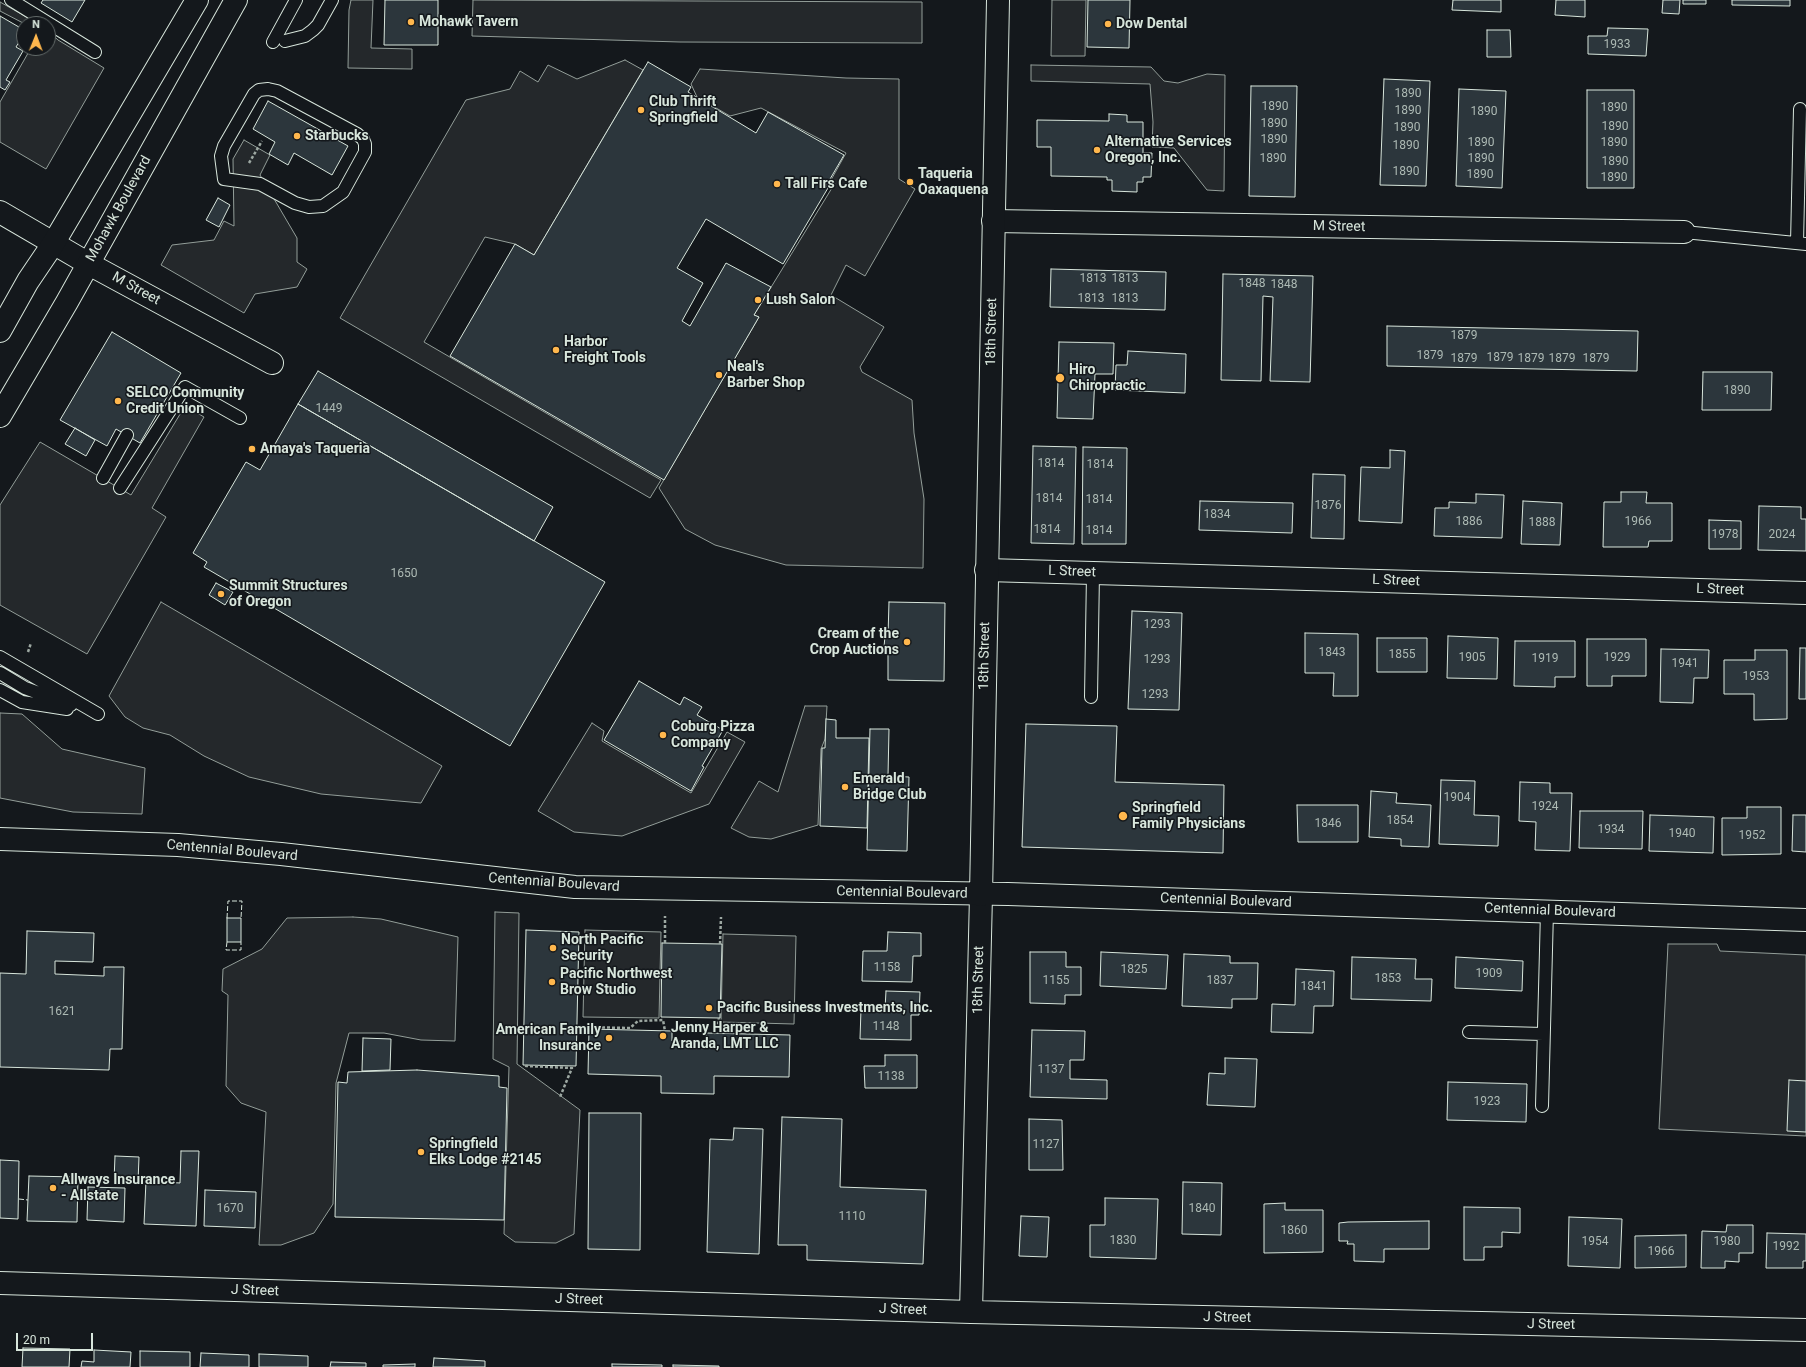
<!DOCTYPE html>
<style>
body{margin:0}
#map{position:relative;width:1806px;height:1367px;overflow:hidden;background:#14181c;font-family:Roboto,sans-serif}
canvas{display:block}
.north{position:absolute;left:16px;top:16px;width:40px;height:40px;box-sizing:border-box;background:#14181c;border:1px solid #626a69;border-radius:50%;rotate:1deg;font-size:11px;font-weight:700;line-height:16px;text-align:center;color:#d8e6dc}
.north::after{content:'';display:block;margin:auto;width:14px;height:18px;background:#ffb74d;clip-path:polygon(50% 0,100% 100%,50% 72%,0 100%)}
.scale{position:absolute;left:16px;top:1333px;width:77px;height:18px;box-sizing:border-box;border:2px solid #d8e6dc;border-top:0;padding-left:5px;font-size:12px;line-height:14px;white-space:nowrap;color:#d8e6dc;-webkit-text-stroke:3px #14181c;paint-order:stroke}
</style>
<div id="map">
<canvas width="1806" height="1367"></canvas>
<div class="north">N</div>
<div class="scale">20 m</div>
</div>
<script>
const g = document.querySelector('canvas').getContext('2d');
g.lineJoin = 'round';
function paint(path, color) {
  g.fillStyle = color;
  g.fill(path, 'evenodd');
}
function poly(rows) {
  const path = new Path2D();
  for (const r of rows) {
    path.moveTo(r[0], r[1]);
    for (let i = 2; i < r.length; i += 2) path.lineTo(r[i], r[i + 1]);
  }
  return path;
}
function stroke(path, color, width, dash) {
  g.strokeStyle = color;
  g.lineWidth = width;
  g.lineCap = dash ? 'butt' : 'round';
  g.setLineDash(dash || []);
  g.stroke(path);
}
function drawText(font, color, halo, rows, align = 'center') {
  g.font = font + ' Roboto,sans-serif';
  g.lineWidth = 3;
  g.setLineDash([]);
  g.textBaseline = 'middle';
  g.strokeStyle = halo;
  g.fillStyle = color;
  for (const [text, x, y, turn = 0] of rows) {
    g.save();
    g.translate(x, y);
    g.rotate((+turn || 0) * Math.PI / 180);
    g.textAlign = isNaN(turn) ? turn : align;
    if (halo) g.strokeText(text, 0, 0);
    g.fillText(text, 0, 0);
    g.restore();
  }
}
const parking = poly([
 [351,0,373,0,371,48,412,49,412,69,348,68,349,10,351,0],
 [473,0,922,2,922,43,680,42,472,36,473,0],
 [1052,0,1086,0,1085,56,1051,56,1052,0],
 [0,2,39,24,25,24,0,11,0,2],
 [48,31,58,40,104,68,46,169,0,142,0,102,31,48,48,48,48,31],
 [625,60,643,70,534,255,515,244,485,237,424,342,661,480,650,498,340,318,466,100,510,89,520,71,538,82,548,65,577,79,625,60],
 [1031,65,1151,67,1164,81,1178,83,1207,74,1225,75,1224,191,1207,190,1174,148,1152,147,1153,122,1150,84,1031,81,1031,65],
 [700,69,846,78,899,79,899,179,915,189,865,276,846,265,831,295,884,327,860,367,862,372,912,400,914,433,924,499,923,568,786,565,715,545,685,529,659,488,759,317,754,315,835,183,831,180,846,153,761,108,730,116,697,97,691,84,700,69],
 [244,140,270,155,260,175,297,238,297,262,307,269,297,287,255,294,244,313,161,265,172,245,214,240,224,221,234,226,233,159,244,140],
 [185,406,204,417,152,508,166,517,87,654,0,605,0,505,40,442,131,495,185,406],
 [161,602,442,766,421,803,321,794,249,777,204,756,170,735,143,728,125,717,109,696,161,602],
 [805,706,827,706,825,739,821,749,818,825,771,839,749,837,731,828,759,781,778,792,805,706],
 [0,713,22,714,62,749,145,768,142,814,73,812,0,798,0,713],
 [592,723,604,731,602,741,691,793,727,732,745,742,709,804,622,836,574,832,538,811,592,723],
 [495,912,519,913,517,1064,580,1110,574,1234,556,1243,515,1242,504,1234,509,1067,493,1059,495,912],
 [353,917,381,919,458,937,455,1041,421,1040,384,1033,349,1033,336,1083,333,1204,314,1233,281,1245,259,1245,266,1112,241,1103,226,1086,228,995,222,991,223,969,262,949,287,918,353,917],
 [585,930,661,932,659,1018,583,1017,585,930],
 [723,934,796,936,794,1024,721,1022,723,934],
 [1668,944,1717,944,1720,951,1806,955,1806,1136,1659,1129,1668,944]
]);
paint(parking, '#24282b');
stroke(parking, '#939e99', 1);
const building = poly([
 [43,0,85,0,72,22,41,3,43,0],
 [385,0,438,0,438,45,384,45,385,0],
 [1088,0,1130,0,1129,48,1087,47,1088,0],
 [1453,0,1501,0,1501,12,1452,10,1453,0],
 [1556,0,1585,0,1585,17,1555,15,1556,0],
 [1663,0,1680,0,1679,14,1662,13,1663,0],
 [1683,0,1706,0,1706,4,1683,4,1683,0],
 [1732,0,1790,0,1790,6,1732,5,1732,0],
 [0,16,24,30,24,34,16,47,23,51,6,80,10,82,5,90,0,87,0,16],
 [1608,28,1648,29,1646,56,1588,54,1588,36,1607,36,1608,28],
 [1487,30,1510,30,1511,57,1487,57,1487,30],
 [648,62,691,87,688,92,756,133,768,112,844,155,826,186,828,188,783,264,706,219,677,268,703,283,682,321,690,326,726,263,771,287,754,315,759,317,664,480,450,356,515,244,534,255,648,62],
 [1384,79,1430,81,1426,186,1380,185,1384,79],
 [1251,86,1297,86,1295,197,1249,196,1251,86],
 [1459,89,1506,91,1502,188,1456,186,1459,89],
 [1587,90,1634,90,1634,188,1587,188,1587,90],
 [268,101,348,146,332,175,294,153,288,165,269,154,275,142,253,129,268,101],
 [1109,114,1127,115,1127,122,1143,122,1143,153,1152,153,1151,177,1143,177,1143,182,1137,182,1137,192,1112,191,1112,180,1107,180,1107,177,1051,176,1051,147,1037,147,1037,120,1109,121,1109,114],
 [218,198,230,205,219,227,206,220,218,198],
 [1051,269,1166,272,1165,310,1050,307,1051,269],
 [1223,274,1313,276,1310,382,1270,381,1273,297,1263,296,1261,381,1221,380,1223,274],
 [1387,326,1638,331,1637,371,1387,366,1387,326],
 [112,332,181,373,140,443,116,429,107,446,60,420,112,332],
 [1059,342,1114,343,1113,374,1095,374,1093,419,1057,418,1059,342],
 [1128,351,1186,354,1185,393,1115,390,1116,365,1127,365,1128,351],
 [318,371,553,507,534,541,298,404,318,371],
 [1703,372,1772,372,1771,410,1702,410,1703,372],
 [298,404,605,582,510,746,204,567,207,562,193,553,246,462,260,470,298,404],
 [75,428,95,440,86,456,65,444,75,428],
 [1033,446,1076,447,1074,544,1031,543,1033,446],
 [1083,447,1127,448,1126,544,1082,544,1083,447],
 [1390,450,1405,451,1402,523,1359,521,1361,467,1390,468,1390,450],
 [1313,474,1345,475,1344,539,1311,538,1313,474],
 [1621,492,1647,492,1646,503,1672,503,1672,541,1649,541,1648,547,1603,547,1604,502,1621,502,1621,492],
 [1476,494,1504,495,1502,538,1434,536,1435,508,1449,508,1449,502,1476,503,1476,494],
 [1200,501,1293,503,1292,533,1199,530,1200,501],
 [1523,501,1562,503,1560,545,1521,544,1523,501],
 [1759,506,1801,507,1801,519,1806,519,1806,551,1758,550,1759,506],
 [1709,520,1741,521,1741,549,1709,549,1709,520],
 [216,583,233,592,225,605,209,595,216,583],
 [889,602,945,603,944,681,888,680,888,647,884,647,885,636,888,636,889,602],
 [1132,611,1182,613,1179,710,1128,709,1132,611],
 [1305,633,1358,634,1358,696,1333,696,1334,673,1305,673,1305,633],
 [1448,636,1498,638,1497,679,1447,678,1448,636],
 [1377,638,1427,638,1427,672,1377,672,1377,638],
 [1587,639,1646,639,1646,676,1612,676,1612,686,1587,686,1587,639],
 [1515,641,1575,641,1575,677,1555,677,1555,687,1514,686,1515,641],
 [1800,648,1806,648,1806,699,1799,699,1800,648],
 [1661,649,1709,650,1708,678,1694,678,1693,703,1660,702,1661,649],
 [1755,650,1787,650,1787,719,1754,720,1754,694,1724,694,1724,660,1755,660,1755,650],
 [639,681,680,705,684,697,702,707,697,715,723,730,702,766,704,767,691,791,604,740,639,681],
 [826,719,836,720,836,738,869,738,867,828,820,826,822,748,825,748,826,719],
 [1026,724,1117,726,1115,782,1224,785,1223,853,1022,847,1026,724],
 [870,729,889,729,888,776,909,777,907,851,867,850,870,729],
 [1441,780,1475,781,1474,815,1499,816,1498,846,1439,844,1441,780],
 [1520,782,1550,783,1550,793,1572,793,1570,851,1535,850,1536,822,1519,821,1520,782],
 [1371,791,1397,793,1396,803,1431,805,1429,847,1401,846,1401,839,1369,837,1371,791],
 [1297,805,1358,805,1358,842,1298,842,1297,805],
 [1747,807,1781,807,1781,854,1722,855,1722,818,1747,818,1747,807],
 [1580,811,1643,811,1642,849,1579,848,1580,811],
 [1650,815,1714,817,1713,853,1649,851,1650,815],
 [1793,815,1806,815,1806,852,1792,851,1793,815],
 [227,918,241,918,241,942,227,942,227,918],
 [526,930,579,932,576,1066,523,1065,526,930],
 [27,931,94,933,93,962,55,961,55,974,104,976,104,967,124,967,122,1049,110,1049,109,1070,0,1067,0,973,26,974,27,931],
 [888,932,921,933,921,956,913,956,912,982,862,981,863,951,887,951,888,932],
 [662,943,722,944,720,1018,661,1017,662,943],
 [1030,952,1066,952,1066,967,1081,967,1081,995,1065,995,1065,1004,1030,1003,1030,952],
 [1101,952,1168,955,1166,989,1100,986,1101,952],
 [1184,954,1230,956,1230,963,1258,963,1257,999,1232,999,1232,1008,1182,1006,1184,954],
 [1352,957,1416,959,1415,979,1432,979,1431,1001,1351,999,1352,957],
 [1456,957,1523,961,1522,991,1455,988,1456,957],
 [1296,969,1334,971,1333,1006,1314,1006,1313,1033,1271,1032,1272,1004,1295,1005,1296,969],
 [886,991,920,992,919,1015,911,1015,911,1040,860,1039,861,1009,885,1009,886,991],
 [589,1029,672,1031,672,1041,706,1042,706,1033,790,1035,789,1077,714,1076,714,1094,661,1093,661,1076,588,1074,589,1029],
 [1032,1030,1085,1031,1084,1060,1070,1060,1070,1079,1107,1080,1107,1099,1030,1097,1032,1030],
 [363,1038,391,1039,390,1070,362,1071,363,1038],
 [885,1055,917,1055,917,1088,865,1088,864,1066,885,1066,885,1055],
 [1225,1058,1257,1059,1255,1107,1207,1105,1209,1073,1225,1074,1225,1058],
 [417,1070,499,1076,499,1087,507,1088,504,1220,335,1217,338,1082,347,1083,348,1072,417,1070],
 [1789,1080,1806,1081,1806,1132,1787,1131,1789,1080],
 [1448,1082,1527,1084,1526,1122,1447,1120,1448,1082],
 [589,1113,641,1113,640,1250,588,1249,589,1113],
 [782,1117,842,1119,840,1187,926,1190,923,1264,807,1260,807,1245,778,1245,782,1117],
 [1029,1119,1062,1120,1063,1170,1029,1170,1029,1119],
 [734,1128,763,1129,759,1254,707,1252,710,1139,733,1140,734,1128],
 [181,1151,199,1151,196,1226,144,1224,146,1181,180,1183,181,1151],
 [115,1156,139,1157,138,1182,114,1181,115,1156],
 [0,1160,19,1161,18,1219,0,1218,0,1160],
 [29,1176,78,1177,77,1222,27,1221,29,1176],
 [1183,1182,1222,1183,1221,1235,1182,1234,1183,1182],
 [88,1187,125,1188,124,1222,87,1220,88,1187],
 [205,1190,256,1192,255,1228,204,1226,205,1190],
 [1105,1198,1158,1199,1156,1259,1090,1257,1090,1225,1105,1225,1105,1198],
 [1285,1203,1285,1210,1323,1210,1323,1252,1264,1253,1264,1204,1285,1203],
 [1464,1207,1520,1208,1520,1233,1502,1232,1502,1247,1484,1247,1484,1260,1464,1260,1464,1207],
 [1021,1216,1049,1217,1047,1257,1019,1256,1021,1216],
 [1569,1217,1622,1219,1620,1268,1568,1266,1569,1217],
 [1429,1221,1429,1249,1384,1249,1384,1262,1354,1261,1354,1244,1347,1244,1348,1241,1339,1241,1339,1223,1348,1222,1429,1221],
 [1727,1225,1753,1225,1753,1253,1739,1253,1739,1262,1725,1261,1725,1268,1701,1268,1702,1231,1726,1232,1727,1225],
 [1767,1233,1806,1234,1806,1261,1803,1261,1803,1268,1766,1268,1767,1233],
 [1686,1235,1686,1267,1635,1268,1635,1236,1686,1235],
 [23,1348,70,1349,69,1367,22,1367,23,1348],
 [94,1350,131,1352,130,1367,81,1367,82,1361,94,1362,94,1350],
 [140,1351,190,1352,190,1367,140,1367,140,1351],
 [201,1353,249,1355,249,1367,200,1367,201,1353],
 [259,1354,308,1356,308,1367,259,1367,259,1354],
 [434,1358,485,1361,485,1367,433,1367,434,1358],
 [331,1362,366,1363,366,1367,330,1367,331,1362],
 [415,1364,415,1367,383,1367,383,1365,415,1364],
 [612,1364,662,1365,662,1367,612,1367,612,1364],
 [673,1365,719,1366,719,1367,673,1367,673,1365]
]);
paint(building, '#2c363c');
stroke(building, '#d8e6dc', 1);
const lane = poly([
 [11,0,95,52],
 [285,41,305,36,313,30,318,25,332,0],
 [273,42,296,0],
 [268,89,277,91,357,134,363,139,365,144,365,152,343,192,323,206,309,207,295,203,260,184,224,179,221,156,224,146,254,94,259,90,268,89],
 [1684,232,1806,244],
 [1797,243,1800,109],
 [103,478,127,435],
 [120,488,185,387,240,418],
 [0,657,98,714],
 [0,673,25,688,71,705],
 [0,690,22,702,67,709],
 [1091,697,1093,573],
 [1469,1032,1543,1034],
 [1542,1106,1547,911]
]);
const street = poly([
 [0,212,89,264,272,363],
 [993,221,1684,232],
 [986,570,1806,593],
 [0,1283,971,1312,1806,1330],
 [971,1312,981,895]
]);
const secondary = poly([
 [0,331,28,281,53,244,197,0],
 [0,416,67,302,236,0],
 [0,839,178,845,212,848,281,854,575,887,1008,894,1806,920],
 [981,895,998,0]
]);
stroke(lane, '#d8e6dc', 14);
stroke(street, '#d8e6dc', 24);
stroke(secondary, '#d8e6dc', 24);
stroke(poly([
 [249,163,262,141],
 [28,652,31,643],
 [665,943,665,916],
 [720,944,721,917],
 [577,1027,630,1028,638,1021,663,1020,665,1031],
 [714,1034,719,1018],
 [526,1065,526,1066,572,1068,560,1097]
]), '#9da8a2', 2.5, [3, 2]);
stroke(lane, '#14181c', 12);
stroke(street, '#14181c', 22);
stroke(secondary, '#14181c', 22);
stroke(poly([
 [227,918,228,901,242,901,241,918],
 [227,942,226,950,241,950,241,942],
 [19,1199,28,1200]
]), '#d8e6dc', 1, [5, 2]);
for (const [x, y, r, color] of [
 [411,22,4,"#ffb74d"],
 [1108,24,4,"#ffb74d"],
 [641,110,4,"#ffb74d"],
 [297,136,4,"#ffb74d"],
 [1097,150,4,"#ffb74d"],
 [910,182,4,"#ffb74d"],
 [777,184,4,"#ffb74d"],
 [758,300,4,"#ffb74d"],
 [556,350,4,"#ffb74d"],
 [719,375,4,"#ffb74d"],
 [1060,378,5,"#ffb74d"],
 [118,401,4,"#ffb74d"],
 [252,449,4,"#ffb74d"],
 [221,594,4,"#ffb74d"],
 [907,642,4,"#ffb74d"],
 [663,735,4,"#ffb74d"],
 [845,787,4,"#ffb74d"],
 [1123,816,5,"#ffb74d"],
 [553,948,4,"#ffb74d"],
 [552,982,4,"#ffb74d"],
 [709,1008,4,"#ffb74d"],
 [663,1036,4,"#ffb74d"],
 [609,1038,4,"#ffb74d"],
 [421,1152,4,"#ffb74d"],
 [53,1188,4,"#ffb74d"]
]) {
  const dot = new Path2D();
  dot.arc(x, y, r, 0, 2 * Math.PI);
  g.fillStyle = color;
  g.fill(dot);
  stroke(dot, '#14181c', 1.5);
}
drawText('12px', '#adbab4', null, [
 ["1933",1617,45],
 ["1890",1408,94],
 ["1890",1275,107],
 ["1890",1614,108],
 ["1890",1408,111],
 ["1890",1484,112],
 ["1890",1274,124],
 ["1890",1615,127],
 ["1890",1407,128],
 ["1890",1274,140],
 ["1890",1481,143],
 ["1890",1614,143],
 ["1890",1406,146],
 ["1890",1273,159],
 ["1890",1481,159],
 ["1890",1615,162],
 ["1890",1406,172],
 ["1890",1480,175],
 ["1890",1614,178],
 ["1813",1093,279],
 ["1813",1125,279],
 ["1848",1252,284],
 ["1848",1284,285],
 ["1813",1091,299],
 ["1813",1125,299],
 ["1879",1464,336],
 ["1879",1430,356],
 ["1879",1500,358],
 ["1879",1464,359],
 ["1879",1531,359],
 ["1879",1562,359],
 ["1879",1596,359],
 ["1890",1737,391],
 ["1449",329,409],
 ["1814",1051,464],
 ["1814",1100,465],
 ["1814",1049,499],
 ["1814",1099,500],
 ["1876",1328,506],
 ["1834",1217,515],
 ["1886",1469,522],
 ["1966",1638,522],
 ["1888",1542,523],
 ["1814",1047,530],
 ["1814",1099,531],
 ["1978",1725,535],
 ["2024",1782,535],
 ["1650",404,574],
 ["1293",1157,625],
 ["1843",1332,653],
 ["1855",1402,655],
 ["1905",1472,658],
 ["1929",1617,658],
 ["1919",1545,659],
 ["1293",1157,660],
 ["1941",1685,664],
 ["1953",1756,677],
 ["1293",1155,695],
 ["1904",1457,798],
 ["1924",1545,807],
 ["1854",1400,821],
 ["1846",1328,824],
 ["1934",1611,830],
 ["1940",1682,834],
 ["1952",1752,836],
 ["1158",887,968],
 ["1825",1134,970],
 ["1909",1489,974],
 ["1853",1388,979],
 ["1155",1056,981],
 ["1837",1220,981],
 ["1841",1314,987],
 ["1621",62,1012],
 ["1148",886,1027],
 ["1137",1051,1070],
 ["1138",891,1077],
 ["1923",1487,1102],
 ["1127",1046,1145],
 ["1670",230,1209],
 ["1840",1202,1209],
 ["1110",852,1217],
 ["1860",1294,1231],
 ["1830",1123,1241],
 ["1954",1595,1242],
 ["1980",1727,1242],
 ["1992",1786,1247],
 ["1966",1661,1252]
]);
drawText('bold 14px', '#d8e6dc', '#14181c', [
 ["Mohawk Tavern",419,22],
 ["Dow Dental",1116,24],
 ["Club Thrift",649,102],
 ["Springfield",649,118],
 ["Starbucks",305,136],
 ["Alternative Services",1105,142],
 ["Oregon, Inc.",1105,158],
 ["Taqueria",918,174],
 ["Oaxaquena",918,190],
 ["Tall Firs Cafe",785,184],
 ["Lush Salon",766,300],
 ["Harbor",564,342],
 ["Freight Tools",564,358],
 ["Neal's",727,367],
 ["Barber Shop",727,383],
 ["Hiro",1069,370],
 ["Chiropractic",1069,386],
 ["SELCO Community",126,393],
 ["Credit Union",126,409],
 ["Amaya's Taqueria",260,449],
 ["Summit Structures",229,586],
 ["of Oregon",229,602],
 ["Cream of the",899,634,"right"],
 ["Crop Auctions",899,650,"right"],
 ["Coburg Pizza",671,727],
 ["Company",671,743],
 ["Emerald",853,779],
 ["Bridge Club",853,795],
 ["Springfield",1132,808],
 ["Family Physicians",1132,824],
 ["North Pacific",561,940],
 ["Security",561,956],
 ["Pacific Northwest",560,974],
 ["Brow Studio",560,990],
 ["Pacific Business Investments, Inc.",717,1008],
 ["Jenny Harper &",671,1028],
 ["Aranda, LMT LLC",671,1044],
 ["American Family",601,1030,"right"],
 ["Insurance",601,1046,"right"],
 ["Springfield",429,1144],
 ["Elks Lodge #2145",429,1160],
 ["Allways Insurance",61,1180],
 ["- Allstate",61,1196]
], 'left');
drawText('14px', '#d8e6dc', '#14181c', [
 ["Mohawk Boulevard",119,209,-61],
 ["M Street",1339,227,1],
 ["M Street",136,289,29],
 ["18th Street",992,332,-89],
 ["L Street",1072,572,2],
 ["L Street",1396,581,2],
 ["L Street",1720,590,2],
 ["18th Street",985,656,-89],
 ["Centennial Boulevard",232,851,5],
 ["Centennial Boulevard",554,883,4],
 ["Centennial Boulevard",902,893,1],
 ["Centennial Boulevard",1226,901,2],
 ["Centennial Boulevard",1550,911,2],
 ["18th Street",979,980,-89],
 ["J Street",255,1291,2],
 ["J Street",579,1300,2],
 ["J Street",903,1310,2],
 ["J Street",1227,1318,1],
 ["J Street",1551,1325,1]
]);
</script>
